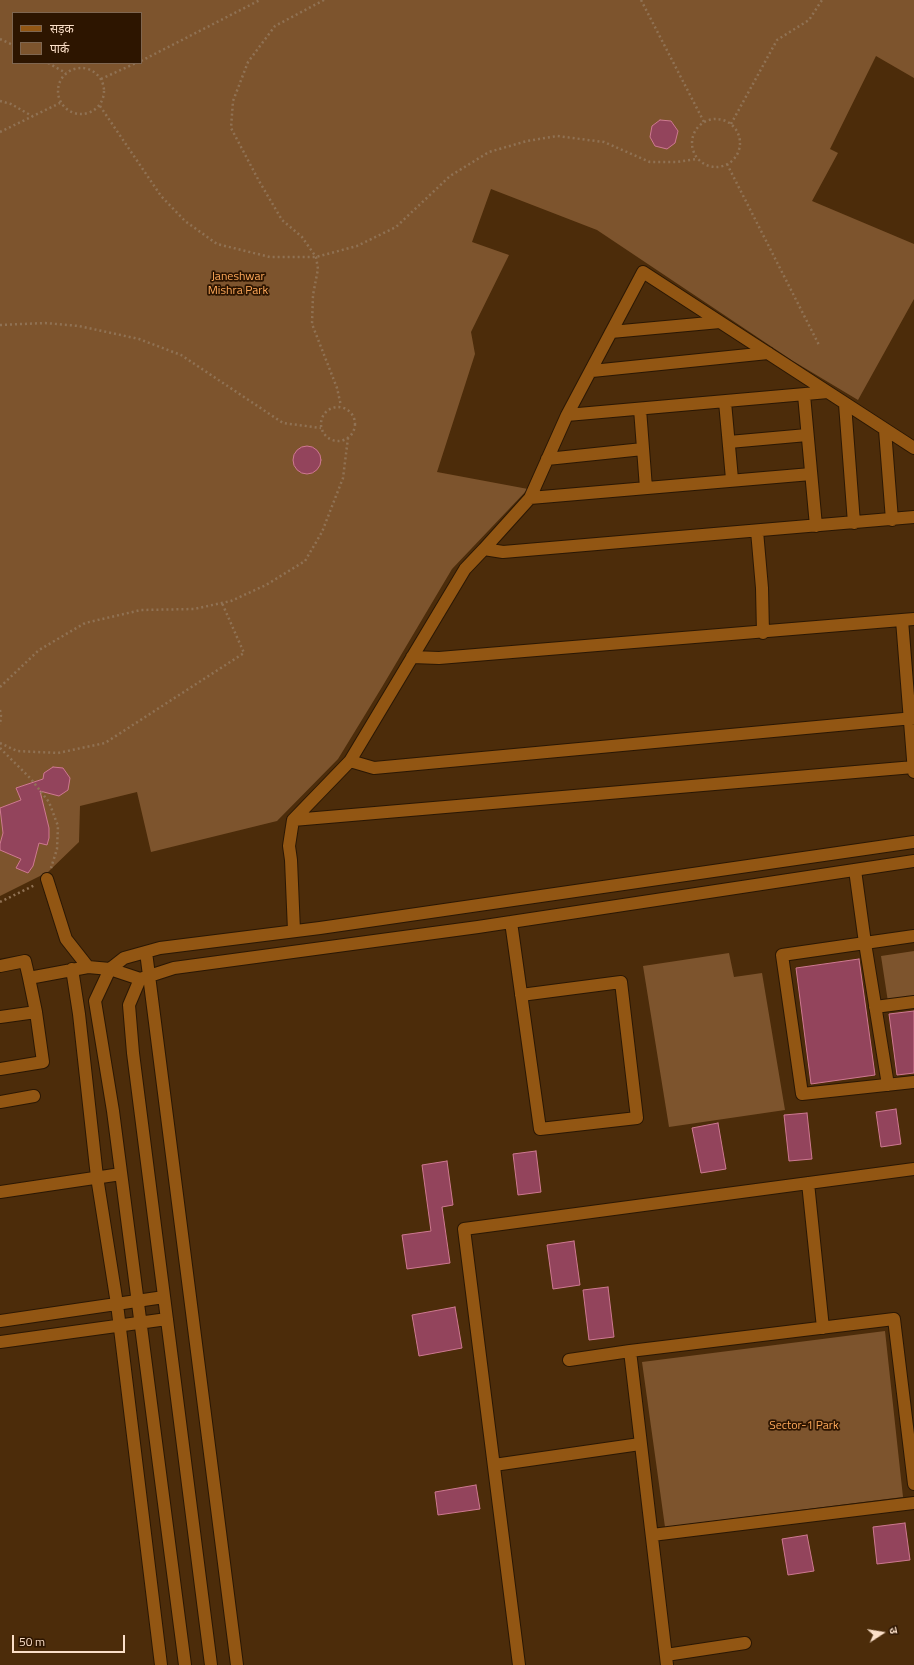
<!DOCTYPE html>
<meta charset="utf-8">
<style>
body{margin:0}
#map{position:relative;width:914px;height:1665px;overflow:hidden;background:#4c2c0a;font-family:"Titillium Web","Noto Sans Devanagari",sans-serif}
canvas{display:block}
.legend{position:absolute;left:12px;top:12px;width:130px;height:52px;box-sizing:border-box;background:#2d1500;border:1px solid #7f6650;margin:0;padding:5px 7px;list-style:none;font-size:12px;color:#fbdfc8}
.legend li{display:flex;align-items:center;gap:8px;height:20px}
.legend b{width:20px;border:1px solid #7f6650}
.north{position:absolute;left:862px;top:1613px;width:40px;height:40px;-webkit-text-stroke:3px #2d1500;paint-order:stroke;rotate:78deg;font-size:11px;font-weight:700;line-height:16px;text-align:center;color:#fbdfc8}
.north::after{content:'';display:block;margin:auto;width:14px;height:18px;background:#fbdfc8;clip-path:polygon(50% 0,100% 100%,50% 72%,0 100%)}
.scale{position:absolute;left:12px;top:1635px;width:113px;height:18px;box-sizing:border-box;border:2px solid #fbdfc8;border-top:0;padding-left:5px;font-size:12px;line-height:14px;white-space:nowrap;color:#fbdfc8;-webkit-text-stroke:3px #2d1500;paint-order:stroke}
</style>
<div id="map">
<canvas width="914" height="1665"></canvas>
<ul class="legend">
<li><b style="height:5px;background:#925613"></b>सड़क</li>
<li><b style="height:11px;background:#7d542d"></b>पार्क</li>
</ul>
<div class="north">उ</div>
<div class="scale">50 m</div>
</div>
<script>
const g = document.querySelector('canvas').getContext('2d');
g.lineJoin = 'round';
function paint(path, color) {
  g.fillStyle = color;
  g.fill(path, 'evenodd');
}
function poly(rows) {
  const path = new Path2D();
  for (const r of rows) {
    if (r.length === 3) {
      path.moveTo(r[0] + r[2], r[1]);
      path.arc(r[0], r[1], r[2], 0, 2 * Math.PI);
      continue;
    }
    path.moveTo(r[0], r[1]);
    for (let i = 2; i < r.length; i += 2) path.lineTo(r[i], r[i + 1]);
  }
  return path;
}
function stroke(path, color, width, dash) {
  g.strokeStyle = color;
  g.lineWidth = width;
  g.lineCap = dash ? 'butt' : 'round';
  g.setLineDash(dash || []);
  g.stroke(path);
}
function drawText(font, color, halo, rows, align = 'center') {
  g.font = font + ' "Titillium Web",sans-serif';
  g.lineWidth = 3.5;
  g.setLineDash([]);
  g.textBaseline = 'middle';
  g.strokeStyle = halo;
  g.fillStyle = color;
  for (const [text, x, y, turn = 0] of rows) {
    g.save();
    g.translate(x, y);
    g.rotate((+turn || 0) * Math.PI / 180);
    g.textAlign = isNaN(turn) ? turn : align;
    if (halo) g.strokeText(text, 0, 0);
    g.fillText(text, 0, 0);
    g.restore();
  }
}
paint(poly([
 [0,0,914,0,914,78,876,56,830,149,838,153,812,201,914,244,914,299,858,400,793,361,597,230,491,189,472,242,509,255,471,332,475,354,437,472,528,489,452,569,382,687,338,759,277,821,151,852,137,792,80,806,79,842,48,872,0,896],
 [13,13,141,13,141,63,13,63],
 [914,951,914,998,888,1002,881,956],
 [729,953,734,977,762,973,785,1110,669,1127,643,966],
 [885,1331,903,1497,665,1527,642,1362]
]), '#7d542d');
const building = poly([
 [660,120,671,121,678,131,675,143,667,149,655,146,650,137,652,126,660,120],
 [307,460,14],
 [53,767,63,768,70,778,68,790,59,796,40,791,49,828,49,838,47,845,39,843,33,866,28,873,16,868,21,859,0,850,0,844,3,833,0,808,21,800,16,788,43,779,44,773,53,767],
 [859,959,875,1075,811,1084,796,968,859,959],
 [914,1011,914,1073,897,1075,889,1014,914,1011],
 [896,1109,901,1144,881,1147,876,1112,896,1109],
 [807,1113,812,1159,789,1161,784,1115,807,1113],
 [718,1123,726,1169,701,1173,692,1128,718,1123],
 [536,1151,541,1192,518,1195,513,1154,536,1151],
 [447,1161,453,1205,442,1207,450,1263,407,1269,402,1235,431,1231,422,1165,447,1161],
 [574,1241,580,1285,553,1289,547,1245,574,1241],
 [608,1287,614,1337,589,1340,583,1290,608,1287],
 [455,1307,462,1348,419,1356,412,1315,455,1307],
 [476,1485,480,1509,438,1515,435,1492,476,1485],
 [905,1523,910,1560,877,1564,873,1527,905,1523],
 [807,1535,814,1571,788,1575,782,1539,807,1535]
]);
paint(building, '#93445c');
stroke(building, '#ce7991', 1);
const minor = poly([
 [611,332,720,322],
 [592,371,768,353],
 [804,395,816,526],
 [725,402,732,479],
 [845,404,854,523],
 [640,409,646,488],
 [567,415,828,392],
 [885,430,892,520],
 [729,442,807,435],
 [547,459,643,449],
 [530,498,811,474],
 [757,531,762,588,763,633],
 [484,549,503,552,914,517],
 [902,620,914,772],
 [412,657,439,658,914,619],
 [350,761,374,768,914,718],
 [293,820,914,767],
 [855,870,865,943,782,955,802,1094,914,1082],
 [47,879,66,939,88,967,110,969,140,979],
 [511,922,540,1129,637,1118,621,982,521,995],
 [294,931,291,860,289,846,293,820,350,761,465,569,484,549,530,498,567,415,643,272,914,448],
 [146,952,237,1665],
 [0,966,25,961,29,978],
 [72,969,79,1014,97,1177,117,1304,161,1665],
 [875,1007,914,1002],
 [0,1017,36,1012],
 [0,1069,43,1062,36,1012,29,978,88,967],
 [888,1085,865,943,914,936],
 [0,1102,34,1096],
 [808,1183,823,1328],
 [0,1192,121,1174],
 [0,1321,164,1297],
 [0,1342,167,1319],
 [630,1351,667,1665],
 [569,1360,630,1351,894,1319,914,1484],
 [494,1465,640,1444],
 [652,1535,914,1503],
 [666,1655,745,1643],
 [185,1665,113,1111,95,1001,110,969,124,958,160,948,320,928,914,842],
 [211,1665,133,1053,129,1005,140,979,174,968,478,927,914,861],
 [519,1665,464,1229,914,1169]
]);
stroke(minor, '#2a1704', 14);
stroke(poly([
 [324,0,275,26,248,62,233,101,231,128,259,181,282,220,302,237,316,257,318,269,313,295,312,324,337,388,341,406],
 [641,0,704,122],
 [0,39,13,45],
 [141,61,260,0],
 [48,63,66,73],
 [81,91,23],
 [101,79,136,63],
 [0,101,11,104,32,116],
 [100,106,161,196,185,221,217,244,270,257,316,257,357,246,396,227,450,176,489,152,527,141,557,136,604,142,650,162,676,162,697,159],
 [716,143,24],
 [731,124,777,40,809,20,822,0],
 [0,132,60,103],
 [727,164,819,345],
 [0,325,45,323,79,326,139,339,181,355,283,423,321,428],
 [338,424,17],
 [0,687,39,650,85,623,141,610,194,609,231,601,266,585,305,561,322,532,343,478,348,438],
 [0,710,1,715,0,725],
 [0,743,17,751,58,753,105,743,244,653,222,603],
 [0,748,31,779,49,802,58,826,57,849,51,868],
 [0,902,35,885]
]), '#907254', 2.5, [2, 3]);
stroke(minor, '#925613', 12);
drawText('12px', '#ffaa5a', '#2d1500', [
 ["Janeshwar",238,277],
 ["Mishra Park",238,291],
 ["Sector-1 Park",804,1426]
]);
</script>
